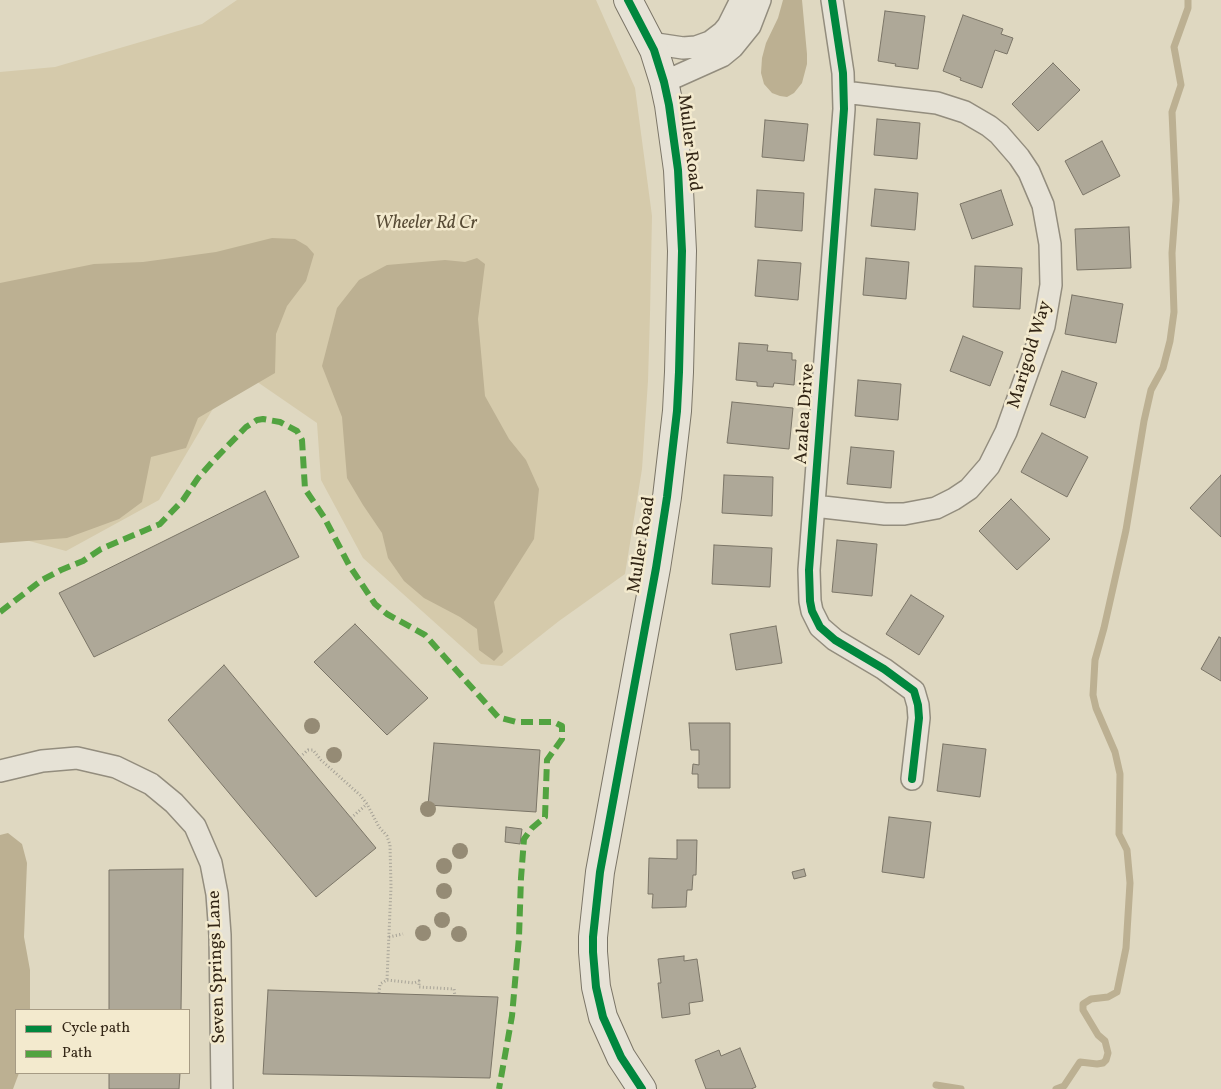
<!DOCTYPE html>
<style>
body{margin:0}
#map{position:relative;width:1221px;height:1089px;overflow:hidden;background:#dfd8c1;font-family:Vollkorn,serif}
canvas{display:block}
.legend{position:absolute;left:15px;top:1009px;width:175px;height:65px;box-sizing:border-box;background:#f3eace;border:1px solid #a69b84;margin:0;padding:6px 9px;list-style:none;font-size:15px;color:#322515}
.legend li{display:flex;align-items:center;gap:10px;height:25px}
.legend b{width:25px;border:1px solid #a69b84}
</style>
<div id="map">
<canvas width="1221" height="1089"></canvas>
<ul class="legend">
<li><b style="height:6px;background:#00873e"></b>Cycle path</li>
<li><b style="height:6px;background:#52a340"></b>Path</li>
</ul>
</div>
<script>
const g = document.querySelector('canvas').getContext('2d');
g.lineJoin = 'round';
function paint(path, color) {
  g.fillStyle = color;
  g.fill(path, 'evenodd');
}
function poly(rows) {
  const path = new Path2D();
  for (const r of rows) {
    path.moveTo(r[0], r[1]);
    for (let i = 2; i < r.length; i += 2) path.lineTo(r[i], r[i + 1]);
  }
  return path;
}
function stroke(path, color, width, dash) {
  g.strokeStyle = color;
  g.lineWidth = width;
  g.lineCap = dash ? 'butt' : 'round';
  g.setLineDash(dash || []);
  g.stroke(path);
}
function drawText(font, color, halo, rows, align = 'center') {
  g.font = font + ' Vollkorn,serif';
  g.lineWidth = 5;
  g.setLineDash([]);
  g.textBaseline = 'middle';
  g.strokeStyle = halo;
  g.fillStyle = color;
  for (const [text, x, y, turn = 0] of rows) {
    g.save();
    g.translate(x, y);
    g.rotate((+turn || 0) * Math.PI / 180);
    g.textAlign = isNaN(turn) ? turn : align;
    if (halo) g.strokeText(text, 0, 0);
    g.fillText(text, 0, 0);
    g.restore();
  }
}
paint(poly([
 [237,0,596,0,635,88,652,216,650,314,648,381,642,469,625,574,559,621,502,666,481,664,363,558,321,480,317,423,237,368,159,500,66,551,0,533,0,72,55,67,202,24]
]), '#d5caab');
paint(poly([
 [783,0,802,0,807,54,807,64,802,83,794,93,787,97,780,96,772,93,764,84,761,73,762,58,766,43,778,18],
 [272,238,295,239,307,246,314,254,306,281,287,306,276,334,275,373,198,418,186,448,151,457,142,502,119,519,67,538,0,543,0,283,94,264,143,262,216,252],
 [477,258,485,264,478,319,485,396,509,439,526,460,539,489,534,539,494,602,503,652,494,661,479,650,477,629,460,617,424,598,404,581,388,558,382,533,363,505,347,478,342,417,322,366,337,308,359,280,387,265,445,260,465,262],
 [8,833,22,844,27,863,24,937,30,970,30,1010,16,1010,16,1073,19,1073,13,1089,0,1089,0,835]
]), '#bcb092');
stroke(poly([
 [936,1085,961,1089],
 [1056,1089,1064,1086,1080,1062,1097,1064,1103,1063,1106,1060,1108,1053,1105,1041,1098,1035,1083,1010,1083,1004,1091,999,1108,997,1117,992,1126,948,1130,883,1127,850,1119,834,1120,774,1115,752,1096,708,1093,695,1095,660,1104,628,1126,530,1144,421,1151,390,1163,368,1170,341,1174,312,1172,253,1176,200,1172,112,1181,85,1174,47,1188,8,1188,0]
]), '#bcb092', 7);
const building = poly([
 [885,11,925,16,918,69,895,66,896,64,878,61,885,11],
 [963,15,1003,29,1001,34,1013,38,1007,54,995,50,982,88,960,80,961,78,943,71,963,15],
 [1053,63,1080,90,1038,131,1012,104,1053,63],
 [877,119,920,123,917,159,874,155,877,119],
 [765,120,808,124,804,161,762,157,765,120],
 [1102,141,1120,176,1083,195,1065,161,1102,141],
 [875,189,918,193,915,230,871,226,875,189],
 [757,190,804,193,802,231,755,227,757,190],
 [1001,190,1013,225,972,239,960,204,1001,190],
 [1129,227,1131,268,1077,270,1075,229,1129,227],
 [866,258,909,262,906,299,863,295,866,258],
 [758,260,801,263,798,300,755,296,758,260],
 [975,266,1022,268,1020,309,973,307,975,266],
 [1072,295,1123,304,1116,343,1065,334,1072,295],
 [963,336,1003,352,990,386,950,371,963,336],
 [739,343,768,345,767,351,792,353,792,360,796,360,794,385,774,383,773,387,757,386,757,382,736,380,739,343],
 [1062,371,1097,383,1085,418,1050,405,1062,371],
 [858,380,901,384,898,420,855,416,858,380],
 [732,402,793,408,789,449,727,443,732,402],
 [1042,433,1088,457,1067,497,1021,472,1042,433],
 [851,447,894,451,891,488,847,484,851,447],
 [724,475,773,477,772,516,722,513,724,475],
 [1221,475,1221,537,1190,508,1221,475],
 [265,491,299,557,94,657,59,593,265,491],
 [1011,499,1050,539,1017,570,979,531,1011,499],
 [837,540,877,544,872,596,832,592,837,540],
 [714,545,772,548,770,587,712,584,714,545],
 [911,595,944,616,919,655,886,634,911,595],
 [355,624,428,698,387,735,314,662,355,624],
 [776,626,782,663,736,670,730,634,776,626],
 [1219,637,1221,638,1221,681,1201,669,1219,637],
 [224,665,376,848,316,897,168,720,224,665],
 [689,723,730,723,730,788,698,788,698,774,692,774,693,764,699,765,699,750,691,750,689,723],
 [434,743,540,750,536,812,428,805,434,743],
 [943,744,986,749,980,797,937,791,943,744],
 [889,817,931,822,924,878,882,872,889,817],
 [506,827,522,829,520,844,505,842,506,827],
 [677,840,697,840,696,875,693,875,692,890,687,890,686,907,652,908,653,894,648,894,649,858,677,859,677,840],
 [183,869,181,1010,109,1010,109,870,183,869],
 [804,869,806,876,794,879,792,872,804,869],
 [684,956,684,961,697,959,703,1001,689,1003,690,1014,662,1018,658,983,661,983,658,959,684,956],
 [268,990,498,997,490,1078,263,1074,268,990],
 [740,1048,756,1087,751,1089,706,1089,695,1060,719,1050,721,1056,740,1048],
 [109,1073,180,1073,179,1089,109,1089,109,1073]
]);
paint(building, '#aea898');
stroke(building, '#7b7567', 1);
const street = poly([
 [832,0,843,73,844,109,809,570,810,601,812,611,820,627,835,640,884,669,914,691,918,705,919,718,912,779],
 [650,43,683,48,696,47,710,42,723,32,728,26,741,0],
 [664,82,722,56,733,47,750,26,760,0],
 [814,506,885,514,904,514,936,508,954,499,969,489,989,466,1006,432,1044,326,1051,285,1050,244,1043,205,1029,172,1019,157,999,134,989,126,965,112,937,103,844,92],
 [0,771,42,761,77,758,116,767,151,784,174,803,195,826,211,863,217,894,220,935,222,1089]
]);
const secondary = poly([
 [628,0,654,50,664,82,669,105,678,170,682,251,679,372,677,411,667,497,656,568,600,872,593,937,593,952,596,987,603,1017,621,1057,642,1089]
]);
stroke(street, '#938d7e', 24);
stroke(secondary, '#7b7567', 30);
stroke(poly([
 [300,757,308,750,313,750,321,760,360,795,367,804,379,827,387,836,390,845,391,887,387,980],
 [351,818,367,804],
 [389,937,403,934],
 [379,993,380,984,387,980,414,983,419,981,419,987,454,989,455,996]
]), '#a5a196', 3, [1, 2.5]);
stroke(street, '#e6e2d6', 21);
stroke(secondary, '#e6e2d6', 28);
stroke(poly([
 [0,612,42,580,61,570,83,561,101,549,160,524,183,500,198,478,214,460,246,427,257,420,263,419,280,422,297,431,302,440,305,489,324,517,349,565,375,604,387,614,425,635,498,717,516,722,554,722,562,726,562,739,547,760,545,817,532,828,524,839,521,878,519,937,512,1016,499,1089]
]), '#52a340', 6, [12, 6]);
stroke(poly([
 [628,0,654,50,664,82,669,105,678,170,682,251,679,372,677,411,667,497,656,568,600,872,593,937,593,952,596,987,603,1017,621,1057,642,1089],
 [832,0,843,73,844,109,809,570,810,601,812,611,820,627,835,640,884,669,914,691,918,705,919,718,912,779]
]), '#00873e', 8);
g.fillStyle = '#958b75';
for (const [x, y] of [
 [312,726],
 [334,755],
 [428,809],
 [460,851],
 [444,866],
 [444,891],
 [442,920],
 [423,933],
 [459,934]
]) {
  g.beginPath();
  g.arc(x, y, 8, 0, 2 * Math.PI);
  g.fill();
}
drawText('18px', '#322515', '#f3eace', [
 ["Muller Road",688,143,83],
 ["Marigold Way",1031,355,-73],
 ["Azalea Drive",806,414,-86],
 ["Muller Road",643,545,-81],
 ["Seven Springs Lane",218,967,-92]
]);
drawText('italic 18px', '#584c36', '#f3eace', [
 ["Wheeler Rd Cr",426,225]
]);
</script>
